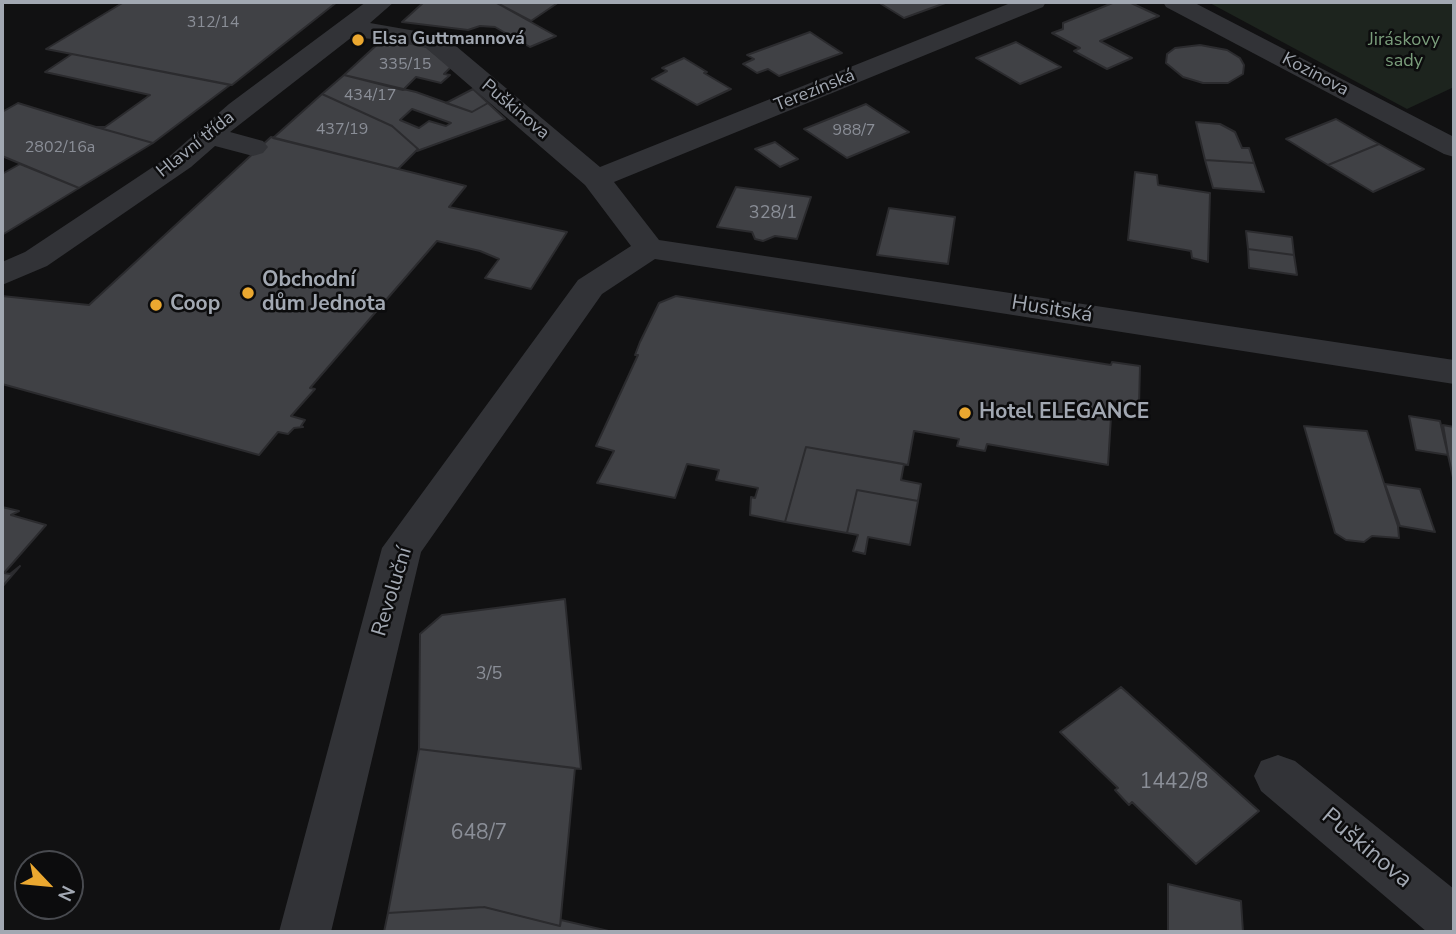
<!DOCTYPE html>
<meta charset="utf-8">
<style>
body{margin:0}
#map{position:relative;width:1456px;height:934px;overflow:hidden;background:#111112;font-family:"Nunito Sans",sans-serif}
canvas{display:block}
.frame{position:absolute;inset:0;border:4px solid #a2a8b2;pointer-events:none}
.north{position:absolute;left:14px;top:850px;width:70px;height:70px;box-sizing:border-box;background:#0c0c0d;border:2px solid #484a4f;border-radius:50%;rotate:116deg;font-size:19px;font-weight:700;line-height:28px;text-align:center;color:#a2a8b2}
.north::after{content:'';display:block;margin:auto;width:24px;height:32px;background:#eba830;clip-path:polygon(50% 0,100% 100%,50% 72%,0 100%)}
</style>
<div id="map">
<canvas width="1456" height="934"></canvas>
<div class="frame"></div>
<div class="north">N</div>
</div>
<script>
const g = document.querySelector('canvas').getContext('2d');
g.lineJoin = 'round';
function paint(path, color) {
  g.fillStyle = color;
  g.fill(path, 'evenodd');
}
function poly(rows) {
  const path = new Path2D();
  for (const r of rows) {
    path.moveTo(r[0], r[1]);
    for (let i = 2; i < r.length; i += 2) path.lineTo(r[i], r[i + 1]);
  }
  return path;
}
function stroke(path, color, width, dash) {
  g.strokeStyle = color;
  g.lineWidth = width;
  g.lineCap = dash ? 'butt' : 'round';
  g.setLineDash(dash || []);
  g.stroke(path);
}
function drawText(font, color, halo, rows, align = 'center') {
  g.font = font + ' "Nunito Sans",sans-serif';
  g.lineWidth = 5;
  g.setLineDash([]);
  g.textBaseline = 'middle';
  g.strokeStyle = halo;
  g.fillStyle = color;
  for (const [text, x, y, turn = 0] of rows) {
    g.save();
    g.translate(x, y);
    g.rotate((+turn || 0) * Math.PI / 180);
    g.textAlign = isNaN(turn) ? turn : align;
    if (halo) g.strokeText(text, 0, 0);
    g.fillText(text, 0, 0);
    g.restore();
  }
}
paint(poly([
 [1208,2,1454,2,1454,87,1407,109]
]), '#1d241e');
const building = poly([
 [124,2,337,2,232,85,46,49,124,2],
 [424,2,495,2,556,36,530,47,495,27,480,26,468,30,402,22,424,2],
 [495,2,559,2,531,21,495,2],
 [878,2,948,2,904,18,878,2],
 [1115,2,1129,2,1159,16,1100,41,1132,58,1107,69,1074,51,1080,48,1052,33,1063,29,1063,23,1115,2],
 [810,32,842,53,779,76,768,69,757,73,743,64,754,59,747,55,810,32],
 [392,39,424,45,451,67,444,74,450,75,441,83,416,77,403,90,344,75,381,41,392,39],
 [1016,42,1061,67,1020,84,976,58,1016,42],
 [1200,45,1227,50,1240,58,1244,65,1243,74,1228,83,1203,83,1183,77,1166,63,1167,54,1175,48,1200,45],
 [72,54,230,85,153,143,96,127,105,127,150,95,45,72,72,54],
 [684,58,707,72,704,73,731,89,697,105,652,79,667,71,662,68,684,58],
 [344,75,416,92,472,112,488,103,505,119,417,151,418,149,392,126,322,94,344,75],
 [412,109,451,123,446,126,429,121,419,128,400,120,412,109],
 [473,89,488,103,472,112,446,103,473,89],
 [322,94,392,126,418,149,398,169,273,138,322,94],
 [18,103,96,127,153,143,79,188,2,156,2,112,18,103],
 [866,104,909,132,847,158,804,129,866,104],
 [1336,119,1379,144,1328,165,1286,139,1336,119],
 [1196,122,1220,124,1235,132,1242,148,1249,148,1254,163,1205,160,1196,122],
 [271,137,466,186,449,207,567,232,531,289,485,278,499,259,480,251,437,241,310,388,315,389,291,416,305,420,301,426,303,427,294,428,288,434,278,432,259,455,2,384,2,296,89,305,271,137],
 [775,142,798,159,780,167,755,149,775,142],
 [1379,144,1424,169,1373,192,1328,165,1379,144],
 [1205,160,1254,163,1264,192,1213,188,1205,160],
 [20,164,79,188,2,235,2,174,20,164],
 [1135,172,1157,175,1158,185,1210,193,1208,262,1192,258,1191,251,1128,240,1135,172],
 [736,187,811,197,797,239,775,236,763,241,755,239,752,232,717,227,736,187],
 [889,208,955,217,948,264,877,255,889,208],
 [1246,231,1292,237,1294,255,1248,249,1246,231],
 [1248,249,1294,255,1297,275,1249,268,1248,249],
 [676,296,1111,365,1112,362,1140,366,1139,406,1112,401,1108,465,987,444,985,451,957,446,959,439,914,431,908,465,806,447,785,522,750,515,751,497,755,498,758,488,716,480,719,470,687,464,675,498,597,483,614,451,596,446,638,355,635,355,640,342,659,303,676,296],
 [1409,416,1440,421,1448,455,1416,450,1409,416],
 [1443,425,1454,427,1454,482,1448,455,1443,425],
 [1304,426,1367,431,1398,526,1399,538,1372,536,1364,542,1346,540,1335,533,1304,426],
 [806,447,904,464,901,480,921,484,918,501,857,490,847,533,785,522,806,447],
 [1385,484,1420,489,1435,532,1400,526,1385,484],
 [857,490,918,501,910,545,868,537,865,554,853,551,858,535,847,533,857,490],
 [2,507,19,511,11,515,46,525,4,573,10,574,20,566,2,587,2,507],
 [565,599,581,769,419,749,420,634,442,615,565,599],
 [1121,687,1259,811,1196,864,1132,802,1129,805,1115,790,1118,788,1060,732,1121,687],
 [419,749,575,768,560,926,484,907,388,913,419,749],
 [1168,884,1241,901,1243,932,1168,932,1168,884],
 [484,907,560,926,561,920,613,932,384,932,388,913,484,907]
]);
paint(building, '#404145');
stroke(building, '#2b2b2e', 2);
paint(poly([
 [366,2,394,2,370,23,444,36,600,167,1013,2,1046,2,1043,7,614,182,659,240,1454,360,1454,384,655,259,602,294,421,552,331,932,279,932,382,548,578,280,631,246,585,185,426,48,393,41,352,37,230,132,263,141,268,147,263,153,253,156,215,146,191,167,47,266,2,285,2,262,25,252,171,155,229,104,366,2],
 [1163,2,1193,2,1454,137,1454,157,1444,154,1166,7,1163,2],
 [1278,755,1295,761,1454,889,1454,932,1427,932,1261,791,1254,776,1261,761,1278,755]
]), '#323337');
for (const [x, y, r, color] of [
 [358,40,7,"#eba830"],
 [248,293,7,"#eba830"],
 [156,305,7,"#eba830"],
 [965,413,7,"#eba830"]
]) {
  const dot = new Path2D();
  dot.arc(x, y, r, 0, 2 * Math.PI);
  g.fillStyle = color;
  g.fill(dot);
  stroke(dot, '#0c0c0d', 2.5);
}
drawText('16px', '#8a8e97', null, [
 ["312/14",213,23],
 ["335/15",405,65],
 ["434/17",370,96],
 ["437/19",342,130],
 ["988/7",854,131],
 ["2802/16a",60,148]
]);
drawText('bold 18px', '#a2a8b2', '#0c0c0d', [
 ["Elsa Guttmannová",372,40]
], 'left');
drawText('18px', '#7a9d7b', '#0c0c0d', [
 ["Jiráskovy",1404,41],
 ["sady",1404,62]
]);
drawText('18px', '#a2a8b2', '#0c0c0d', [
 ["Kozinova",1315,75,28],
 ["Terezínská",815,91,-22],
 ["Puškinova",515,110,40],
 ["Hlavní třída",196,145,-39]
]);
drawText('18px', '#8a8e97', null, [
 ["328/1",773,214],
 ["3/5",489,675]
]);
drawText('bold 21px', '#a2a8b2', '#0c0c0d', [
 ["Obchodní",262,281],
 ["dům Jednota",262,305],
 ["Coop",170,305],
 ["Hotel ELEGANCE",979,413]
], 'left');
drawText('21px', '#a2a8b2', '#0c0c0d', [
 ["Husitská",1052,310,9],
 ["Revoluční",393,592,-73]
]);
drawText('21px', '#8a8e97', null, [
 ["1442/8",1174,783],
 ["648/7",479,834]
]);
drawText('24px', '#a2a8b2', '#0c0c0d', [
 ["Puškinova",1366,849,40]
]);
</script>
